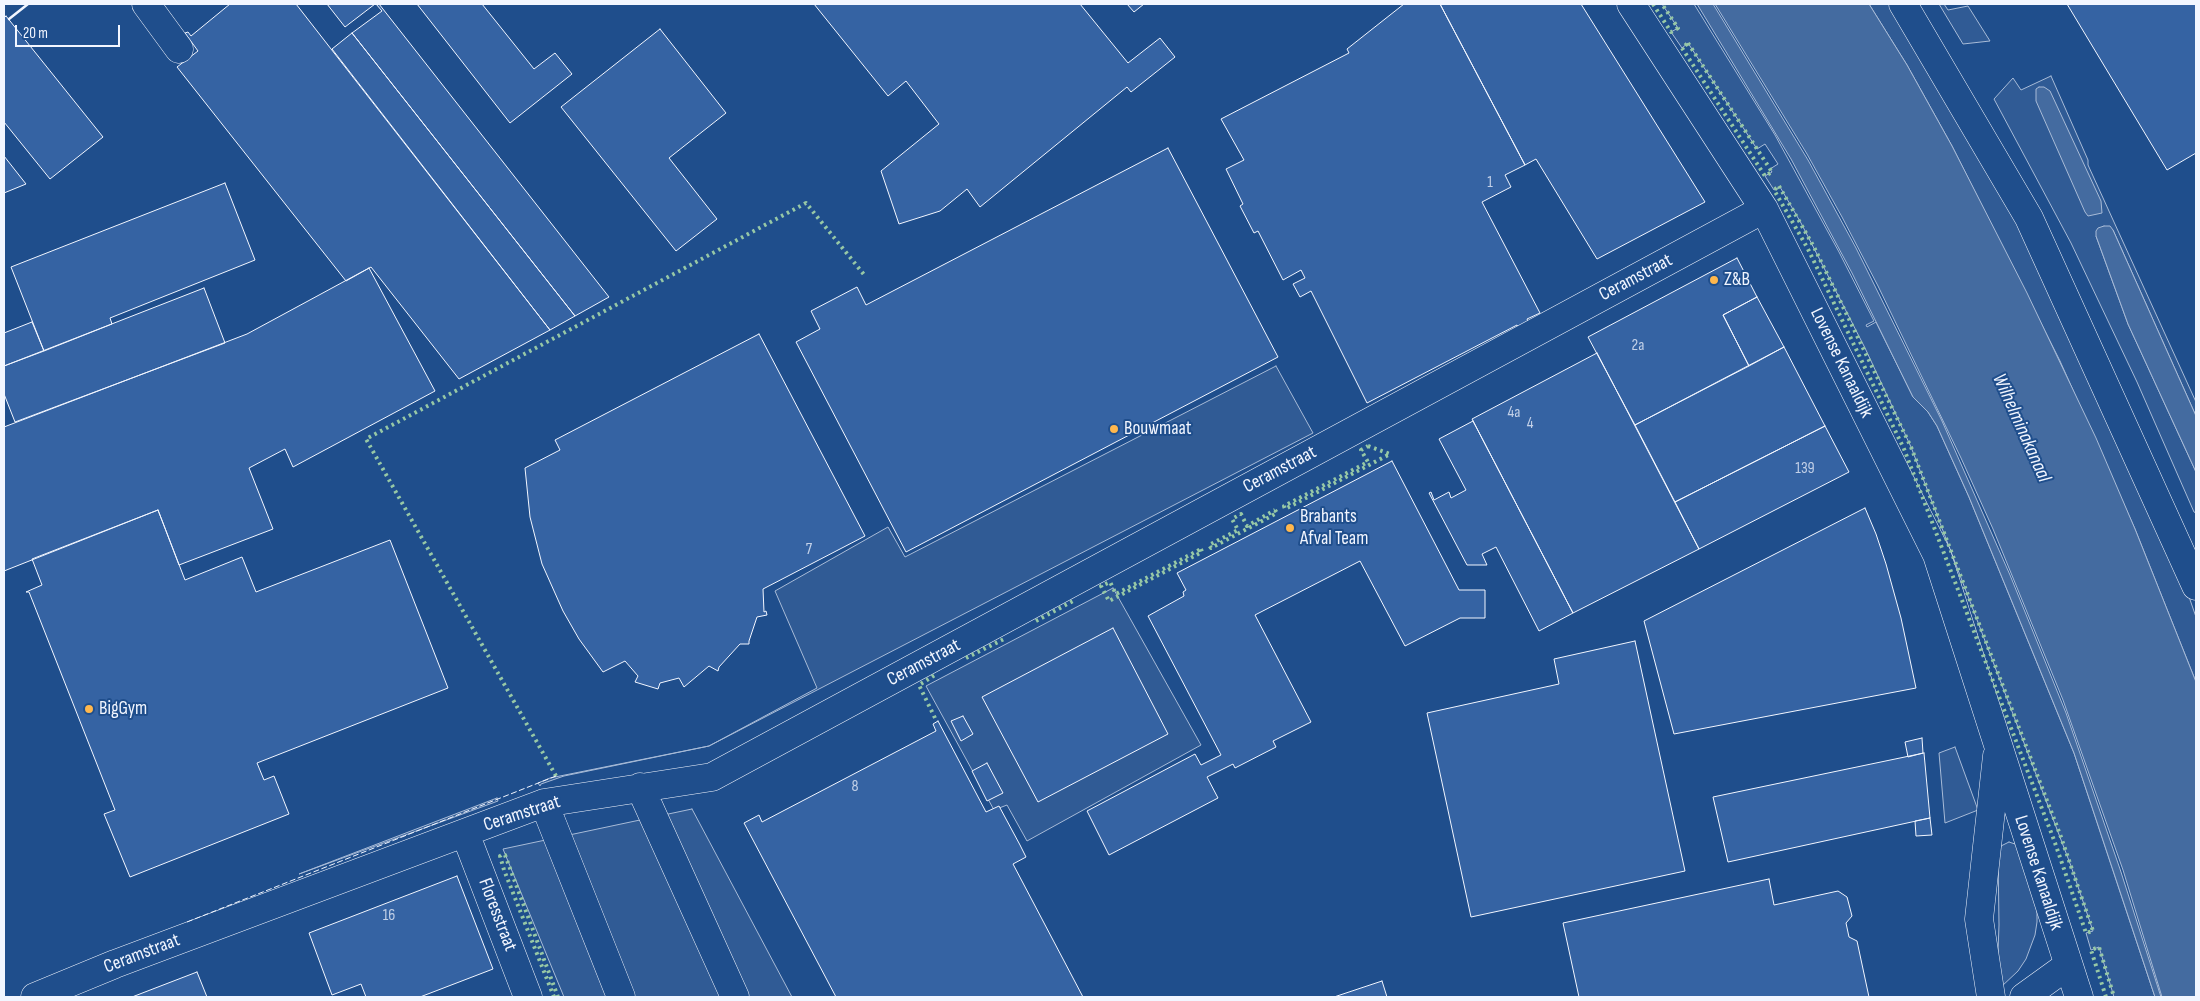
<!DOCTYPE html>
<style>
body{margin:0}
#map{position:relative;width:2200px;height:1001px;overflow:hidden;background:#1f4e8c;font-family:"Sofia Sans Condensed",sans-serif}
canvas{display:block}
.frame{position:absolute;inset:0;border:5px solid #f2f6ff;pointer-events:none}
.scale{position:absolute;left:15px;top:25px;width:105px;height:22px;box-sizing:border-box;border:2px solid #f2f6ff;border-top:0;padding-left:6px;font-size:15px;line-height:18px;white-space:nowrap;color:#f2f6ff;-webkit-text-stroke:4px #1f4e8c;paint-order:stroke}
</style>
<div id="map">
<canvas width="2200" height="1001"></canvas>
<div class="frame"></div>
<div class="scale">20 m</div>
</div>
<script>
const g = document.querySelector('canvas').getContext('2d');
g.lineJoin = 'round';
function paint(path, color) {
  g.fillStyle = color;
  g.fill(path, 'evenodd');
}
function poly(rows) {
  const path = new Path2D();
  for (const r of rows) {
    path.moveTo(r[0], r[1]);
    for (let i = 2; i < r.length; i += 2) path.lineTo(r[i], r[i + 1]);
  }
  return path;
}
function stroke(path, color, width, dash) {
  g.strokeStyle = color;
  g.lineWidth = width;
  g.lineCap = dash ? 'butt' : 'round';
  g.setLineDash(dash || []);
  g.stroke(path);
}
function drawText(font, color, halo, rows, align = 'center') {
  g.font = font + ' "Sofia Sans Condensed",sans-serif';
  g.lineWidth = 4;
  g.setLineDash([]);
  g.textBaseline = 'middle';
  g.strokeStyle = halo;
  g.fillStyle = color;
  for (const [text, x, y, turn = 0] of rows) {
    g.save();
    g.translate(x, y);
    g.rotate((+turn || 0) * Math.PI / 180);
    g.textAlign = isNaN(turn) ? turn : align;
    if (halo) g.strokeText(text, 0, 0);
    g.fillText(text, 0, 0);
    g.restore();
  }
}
const built = poly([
 [1662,4,1694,4,1775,135,1839,252,1874,321,1866,325,1867,327,1876,322,1913,397,1928,412,1937,426,1969,497,2074,753,2155,997,2114,997,2099,947,2091,950,2086,933,2093,931,2071,866,1911,447,1865,348,1801,223,1780,187,1774,190,1765,176,1772,172,1770,169,1778,164,1765,144,1757,149,1688,43,1682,48,1671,32,1678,28,1662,4],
 [1869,4,1897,4,2000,184,2187,591,2196,617,2196,682,2135,529,2060,361,1952,146,1907,65,1869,4],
 [1939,4,1944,4,1948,10,1968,6,1990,41,1963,44,1939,4],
 [2051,76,2088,160,2088,165,2196,402,2196,416,2113,230,2096,236,2128,324,2196,472,2196,513,2194,512,2137,382,2071,243,1994,99,2013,78,2021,90,2051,76],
 [1276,366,1313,433,709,746,564,776,541,784,540,786,538,783,550,778,709,746,817,688,775,591,888,527,905,557,1276,366],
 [1113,588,1201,745,1027,841,1007,805,994,810,926,686,1113,588],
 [1955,747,1978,810,1945,823,1939,753,1955,747],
 [497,798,498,801,299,874,497,798],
 [692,809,792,997,564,997,503,849,692,809],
 [2009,842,2018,845,2037,909,2037,922,2035,935,2026,959,2018,971,2001,987,1997,978,1999,925,1998,854,2001,846,2009,842]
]);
paint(built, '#305b95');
stroke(built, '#a8bbd7', 1);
const water = poly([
 [1697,4,1713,4,1808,160,1856,248,1942,421,2010,575,2066,713,2120,869,2161,997,2155,997,2074,753,1969,497,1937,426,1928,412,1913,397,1852,273,1791,159,1697,4],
 [1715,4,1869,4,1907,65,1952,146,2027,293,2096,438,2135,529,2196,682,2196,997,2162,997,2123,870,2063,700,1993,529,1961,458,1878,286,1842,217,1807,154,1715,4],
 [2039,87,2044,87,2050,91,2101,201,2102,213,2088,216,2085,212,2036,101,2036,89,2039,87],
 [2104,226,2110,226,2113,230,2196,416,2196,472,2128,324,2096,236,2096,231,2098,228,2104,226]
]);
paint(water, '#446ba0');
stroke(water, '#a8bbd7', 1);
const building = poly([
 [230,4,296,4,550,330,459,379,371,267,346,281,177,67,198,51,185,33,188,32,191,36,230,4],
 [327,4,375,4,345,27,327,4],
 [376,4,379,4,609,297,575,316,352,33,382,11,376,4],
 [417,4,482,4,534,69,555,53,572,74,510,123,417,4],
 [814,4,1080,4,1128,63,1160,38,1175,57,1131,92,1127,87,980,207,967,189,940,211,899,224,881,171,939,124,906,81,888,96,814,4],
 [1127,4,1144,4,1134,12,1127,4],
 [1404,4,1440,4,1525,165,1505,175,1511,187,1482,202,1540,313,1527,319,1529,324,1519,329,1517,325,1367,403,1311,291,1300,297,1293,284,1305,278,1301,270,1283,280,1258,231,1254,233,1240,206,1243,204,1226,169,1244,160,1221,119,1349,53,1347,49,1404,4],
 [1440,4,1581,4,1705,202,1597,259,1536,159,1525,165,1440,4],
 [2067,4,2196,4,2196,153,2167,170,2067,4],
 [6,16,103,137,50,179,4,122,4,18,6,16],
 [660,29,726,113,669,158,717,219,676,251,561,107,660,29],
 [352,33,575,316,550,330,332,49,352,33],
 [1168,148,1278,357,906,552,796,342,820,329,811,311,857,287,866,305,1168,148],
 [4,156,26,184,4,193,4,156],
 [225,183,255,260,110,318,112,324,44,351,11,267,225,183],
 [1737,258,1757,297,1723,315,1749,366,1635,425,1588,337,1737,258],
 [369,268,435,391,293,467,285,449,249,468,273,529,179,565,158,510,4,571,4,427,247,334,369,268],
 [204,288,225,343,15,422,4,394,4,366,204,288],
 [1757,297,1784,347,1749,366,1723,315,1757,297],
 [32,322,44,351,4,366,4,333,32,322],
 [759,334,865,536,763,589,764,612,766,611,767,615,757,617,749,641,749,644,740,644,719,667,718,671,709,666,684,687,679,678,660,683,658,689,635,682,638,676,625,661,603,672,579,639,563,611,542,564,530,517,525,468,560,450,555,440,759,334],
 [1784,347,1825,426,1675,502,1635,425,1784,347],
 [1597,353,1699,549,1573,613,1472,419,1597,353],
 [1473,421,1573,613,1539,631,1496,547,1482,554,1487,565,1467,565,1429,493,1431,492,1434,500,1449,492,1451,498,1466,490,1439,439,1473,421],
 [1825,426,1849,472,1699,549,1675,502,1825,426],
 [1392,461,1459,590,1485,590,1485,618,1460,618,1405,646,1360,561,1255,615,1311,722,1273,741,1276,747,1235,768,1233,764,1207,777,1218,798,1109,855,1087,811,1195,754,1201,765,1221,755,1148,616,1184,596,1183,592,1186,590,1177,573,1392,461],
 [1865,508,1876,534,1886,564,1901,618,1916,688,1674,734,1644,621,1865,508],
 [158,510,185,580,242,557,256,592,390,540,448,688,257,763,264,780,274,776,289,814,130,877,104,814,115,810,29,592,26,592,42,585,32,559,158,510],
 [1113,628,1168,734,1038,802,982,697,1113,628],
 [1635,641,1685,871,1471,917,1427,713,1559,684,1554,659,1635,641],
 [963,716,973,734,961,741,951,721,963,716],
 [938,721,986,812,999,806,1020,845,1026,857,1013,864,1083,997,836,997,744,823,759,815,762,822,936,731,933,724,938,721],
 [1922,738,1923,753,1908,757,1905,742,1922,738],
 [1924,753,1930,818,1728,862,1713,797,1924,753],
 [987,763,1003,793,987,801,972,771,987,763],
 [1930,818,1932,835,1916,836,1915,821,1930,818],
 [457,876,493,969,420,997,366,997,361,984,332,995,309,933,457,876],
 [1769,879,1774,905,1838,891,1847,897,1852,916,1846,923,1849,937,1857,941,1869,997,1579,997,1563,923,1769,879],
 [197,972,207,997,132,997,197,972],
 [1382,981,1387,997,1334,997,1382,981]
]);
paint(building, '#3563a3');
stroke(building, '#f2f6ff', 1);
const minor = poly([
 [146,4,179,49],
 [1631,4,1764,209,1937,555,2079,997],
 [1903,4,2029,218,2196,586],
 [640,787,735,997],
 [544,803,621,997],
 [465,833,528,997],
 [35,997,115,964,544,803,712,777,1764,209],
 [1991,997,1979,919,1997,756],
 [2024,997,2067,966]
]);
stroke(minor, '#f2f6ff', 29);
stroke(minor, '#1f4e8c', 28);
stroke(poly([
 [1653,4,1671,32,1678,28,1662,4],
 [1688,43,1772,172,1765,176,1682,48,1688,43],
 [1779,186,1814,247,1911,447,2061,837,2093,931,2086,933,2054,840,1904,449,1808,249,1774,190,1779,186],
 [1368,446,1390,454,1285,509,1284,506,1368,462,1361,450,1368,446],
 [1275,510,1277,513,1211,548,1209,545,1238,530,1232,519,1241,514,1247,526,1275,510],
 [1201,549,1202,552,1109,601,1101,586,1110,582,1116,594,1201,549],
 [1036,621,1073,601],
 [966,658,1006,638],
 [935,718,919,685,935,675],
 [556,776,366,439,806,203,866,277],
 [554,997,504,870,500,856,504,855,505,855,558,997],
 [2106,997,2091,950,2099,947,2114,997]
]), '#97c8a6', 4, [2.5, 4]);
stroke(poly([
 [187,922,556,776]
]), '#f2f6ff', 1, [6, 2.5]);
stroke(poly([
 [9,19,28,4]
]), '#f2f6ff', 2.5);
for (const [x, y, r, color] of [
 [1714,280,5,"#ffb74d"],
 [1114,429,5,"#ffb74d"],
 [1290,528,5,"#ffb74d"],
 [89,709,5,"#ffb74d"]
]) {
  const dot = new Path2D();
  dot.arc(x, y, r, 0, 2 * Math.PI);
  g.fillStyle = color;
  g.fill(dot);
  stroke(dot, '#1f4e8c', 2);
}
drawText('16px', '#c3d1e8', null, [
 ["1",1490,183],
 ["2a",1638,346],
 ["4a",1514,413],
 ["4",1530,424],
 ["139",1805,469],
 ["7",809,550],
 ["8",855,787],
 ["16",389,916]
]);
drawText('19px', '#f2f6ff', '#1f4e8c', [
 ["Ceramstraat",1636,278,-28],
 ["Lovense Kanaaldijk",1841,363,64],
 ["Ceramstraat",1280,470,-28],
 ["Ceramstraat",924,663,-28],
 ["Ceramstraat",522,814,-18],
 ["Lovense Kanaaldijk",2038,873,72],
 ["Floresstraat",497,915,69],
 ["Ceramstraat",142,954,-21]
]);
drawText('19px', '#f2f6ff', '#1f4e8c', [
 ["Z&B",1724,280],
 ["Bouwmaat",1124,429],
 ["Brabants",1300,517],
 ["Afval Team",1300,539],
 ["BigGym",99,709]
], 'left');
drawText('italic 20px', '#f2f6ff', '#1f4e8c', [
 ["Wilhelminakanaal",2021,428,66]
]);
</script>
